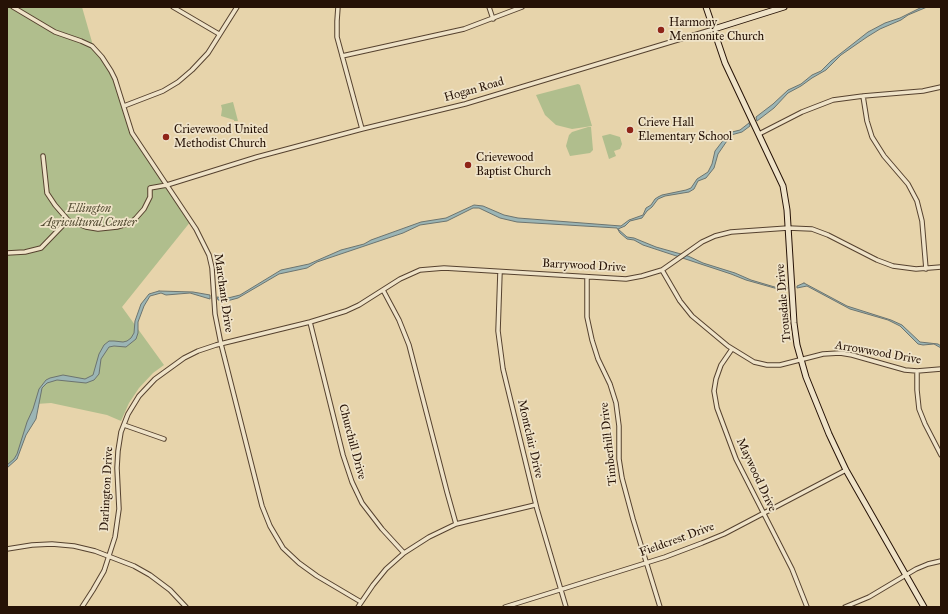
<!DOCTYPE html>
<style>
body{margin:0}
#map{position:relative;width:948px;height:614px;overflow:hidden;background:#e7d4ab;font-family:"IM FELL Great Primer",serif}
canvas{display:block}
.frame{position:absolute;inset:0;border:8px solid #261206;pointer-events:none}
</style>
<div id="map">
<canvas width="948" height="614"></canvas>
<div class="frame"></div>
</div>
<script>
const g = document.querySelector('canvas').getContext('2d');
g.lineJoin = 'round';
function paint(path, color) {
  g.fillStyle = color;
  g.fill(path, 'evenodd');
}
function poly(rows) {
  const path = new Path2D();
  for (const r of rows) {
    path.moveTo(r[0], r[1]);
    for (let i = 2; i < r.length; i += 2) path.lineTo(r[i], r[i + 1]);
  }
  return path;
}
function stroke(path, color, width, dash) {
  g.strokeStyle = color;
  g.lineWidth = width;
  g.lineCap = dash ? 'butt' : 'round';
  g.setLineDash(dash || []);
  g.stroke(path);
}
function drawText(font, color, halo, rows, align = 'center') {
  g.font = font + ' "IM FELL Great Primer",serif';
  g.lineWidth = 3.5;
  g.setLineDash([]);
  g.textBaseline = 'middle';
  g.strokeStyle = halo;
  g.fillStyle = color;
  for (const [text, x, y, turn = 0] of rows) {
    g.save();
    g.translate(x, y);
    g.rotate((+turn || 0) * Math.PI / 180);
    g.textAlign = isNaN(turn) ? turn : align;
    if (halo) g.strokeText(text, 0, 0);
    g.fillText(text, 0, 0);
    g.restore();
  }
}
paint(poly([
 [7,7,82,7,94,49,111,71,129,125,191,221,122,307,164,365,153,373,139,388,129,403,121,421,107,415,51,403,36,404,17,456,7,466],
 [578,84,580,85,592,126,572,129,556,125,545,115,536,95],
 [233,102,238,121,234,121,234,120,221,116,222,109,221,105],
 [588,127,591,127,593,150,590,153,570,156,566,146,569,135,572,132],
 [610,134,620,137,622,144,620,149,614,151,616,156,609,159,602,136]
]), '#b0be8d');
const water = poly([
 [922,7,927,7,908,15,901,20,880,29,867,37,841,55,826,70,812,78,801,86,788,93,774,108,757,121,756,117,773,104,788,90,801,84,812,75,821,71,831,61,868,32,885,23,900,18,922,7],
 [749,123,750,126,742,132,731,135,718,154,714,168,706,178,698,181,694,189,689,192,665,196,658,199,652,207,647,211,642,218,630,221,625,226,618,229,627,237,634,238,656,247,688,256,703,263,735,273,751,280,778,288,787,287,787,289,778,289,746,280,731,274,643,245,634,240,627,239,620,233,617,228,517,222,500,218,479,208,473,208,447,221,420,225,403,233,317,262,307,268,279,274,238,298,227,301,218,300,217,297,228,298,240,295,281,270,309,264,341,250,364,244,371,240,421,222,446,218,474,205,483,206,504,215,518,218,621,226,629,220,643,215,646,208,651,205,655,199,658,197,662,195,686,190,691,188,697,179,708,172,712,164,715,151,728,134,732,132,740,130,749,123],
 [804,283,847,306,891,320,902,325,920,342,938,344,941,346,941,348,934,344,923,345,918,344,900,326,888,320,850,309,807,286,797,288,797,286,804,283],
 [159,291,193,292,210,295,210,299,190,293,166,295,161,293,150,296,144,306,138,322,138,333,136,339,126,347,114,346,109,347,101,359,99,374,94,380,86,383,57,380,47,383,42,388,36,419,26,435,17,459,7,468,7,465,14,459,17,454,27,422,33,409,39,389,46,380,50,378,63,375,85,379,93,375,99,354,104,345,109,341,114,341,123,342,127,341,131,338,134,333,135,321,141,304,149,294,159,291]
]);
paint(water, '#9bb5b5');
stroke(water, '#6c746f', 1);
const street = poly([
 [13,7,55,32,81,41,92,46,102,57,111,71,115,79,132,133,196,229,209,255,212,268,215,314,221,344,262,506,270,526,283,548,299,563,317,576,361,602],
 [173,7,219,34],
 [338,7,337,21,337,37,362,129],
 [489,7,493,19],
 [342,56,464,29,522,7],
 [863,96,867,121,872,137,884,156,908,184,917,201,922,221,926,269],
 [124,106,163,91,178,82,192,70,208,53,237,7],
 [759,134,802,112,833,100,863,96,923,91,941,87],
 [43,156,47,193,55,205,68,220],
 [7,253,25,252,41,248,68,220,86,227,98,229,117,227,130,223,136,218,144,209,150,197,150,188,167,185,257,157,362,129,465,104,714,29],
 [662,270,680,301,692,316,728,346,754,362,767,365,780,365,823,354,840,353,852,355,905,370,917,371,941,369],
 [500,272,498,331,503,369,537,509,566,607],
 [587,277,587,317,592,340,598,359,610,384,616,403,619,426,619,459,622,478,633,519,660,607],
 [383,290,399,320,409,345,447,492,456,524],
 [310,322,343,455,352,482,362,503,382,529,404,553],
 [732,349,721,365,716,379,714,391,717,408,736,459,792,569,807,607],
 [917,371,917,390,919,409,925,424,941,455],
 [124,425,164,439],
 [7,549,32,545,52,544,74,546,95,551,134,566,150,575,170,590,186,607],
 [82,607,93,590,104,571,115,537,119,509,117,468,118,451,121,432,128,414,139,396,155,379,184,358,198,351,216,345,310,322,346,311,359,305,400,279,420,270,444,268,626,279,642,276,662,270,702,242,715,236,731,232,788,228,812,229,828,235,877,260,893,266,916,269,941,267],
 [358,607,373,585,386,569,404,553,429,537,456,524,535,505],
 [505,607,665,557,702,543,724,534,846,470],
 [845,607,869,597,916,569,928,564,941,561]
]);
const secondary = poly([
 [706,7,725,63,783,186,787,210,794,323,797,345,806,377,829,434,846,470,924,607],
 [714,29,784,7]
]);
stroke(street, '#56422f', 5.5);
stroke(secondary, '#261206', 7);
stroke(street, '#efe3c8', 3.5);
stroke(secondary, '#efe3c8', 5);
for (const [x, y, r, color] of [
 [661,30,4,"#8f2418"],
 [630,130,4,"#8f2418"],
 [166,137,4,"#8f2418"],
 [468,165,4,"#8f2418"]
]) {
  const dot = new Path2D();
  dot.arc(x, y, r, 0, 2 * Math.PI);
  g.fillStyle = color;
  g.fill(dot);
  stroke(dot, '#efe3c8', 1.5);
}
drawText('12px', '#261206', '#efe3c8', [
 ["Harmony",669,23],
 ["Mennonite Church",669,37],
 ["Crieve Hall",638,123],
 ["Elementary School",638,137],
 ["Crievewood United",174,130],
 ["Methodist Church",174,144],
 ["Crievewood",476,158],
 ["Baptist Church",476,172]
], 'left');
drawText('12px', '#261206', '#efe3c8', [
 ["Hogan Road",474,90,-16],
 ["Barrywood Drive",584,266,3],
 ["Marchant Drive",223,293,82],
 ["Trousdale Drive",784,303,-95],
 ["Arrowwood Drive",878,353,10],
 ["Montclair Drive",530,439,77],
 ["Churchill Drive",352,442,75],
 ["Timberhill Drive",609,444,-96],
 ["Maywood Drive",756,475,65],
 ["Darlington Drive",107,489,-87],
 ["Fieldcrest Drive",677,540,-20]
]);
drawText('italic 12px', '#564e35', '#efe3c8', [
 ["Ellington",89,209],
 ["Agricultural Center",89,223]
]);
</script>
